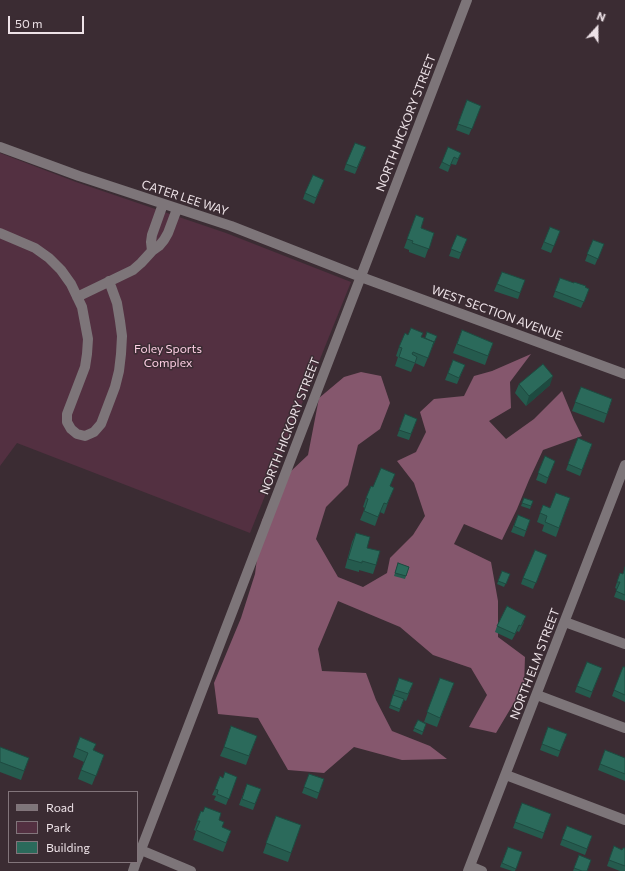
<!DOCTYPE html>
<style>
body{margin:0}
#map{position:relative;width:625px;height:871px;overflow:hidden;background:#3b2c33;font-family:Commissioner,sans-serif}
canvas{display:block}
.legend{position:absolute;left:8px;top:791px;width:130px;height:72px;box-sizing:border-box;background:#3b2c33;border:1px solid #82757b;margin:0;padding:5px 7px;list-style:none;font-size:12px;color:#ede2e7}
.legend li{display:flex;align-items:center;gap:8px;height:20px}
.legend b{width:20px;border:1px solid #82757b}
.north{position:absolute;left:577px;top:8px;width:40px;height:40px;-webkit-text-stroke:3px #3b2c33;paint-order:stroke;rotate:21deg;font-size:11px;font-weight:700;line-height:16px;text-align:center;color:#ede2e7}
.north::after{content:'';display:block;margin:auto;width:14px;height:18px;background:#ede2e7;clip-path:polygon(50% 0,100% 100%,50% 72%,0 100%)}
.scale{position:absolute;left:8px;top:16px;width:76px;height:18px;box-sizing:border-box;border:2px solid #ede2e7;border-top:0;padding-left:5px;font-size:12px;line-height:14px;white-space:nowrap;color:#ede2e7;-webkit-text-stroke:3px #3b2c33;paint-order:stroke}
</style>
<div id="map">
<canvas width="625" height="871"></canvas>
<ul class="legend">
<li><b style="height:5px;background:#7d7579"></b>Road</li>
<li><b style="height:11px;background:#533041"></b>Park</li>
<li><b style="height:11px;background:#2b6a5b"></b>Building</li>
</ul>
<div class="north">N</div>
<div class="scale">50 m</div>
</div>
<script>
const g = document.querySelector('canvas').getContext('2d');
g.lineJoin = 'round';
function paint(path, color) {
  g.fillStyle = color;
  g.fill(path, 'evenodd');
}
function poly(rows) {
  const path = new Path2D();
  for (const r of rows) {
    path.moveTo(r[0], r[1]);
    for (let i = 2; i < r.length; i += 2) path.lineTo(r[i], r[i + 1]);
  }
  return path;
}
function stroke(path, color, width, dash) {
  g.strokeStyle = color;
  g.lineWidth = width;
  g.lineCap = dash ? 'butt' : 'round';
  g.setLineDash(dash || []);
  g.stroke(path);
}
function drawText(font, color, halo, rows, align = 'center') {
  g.font = font + ' Commissioner,sans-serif';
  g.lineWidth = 3;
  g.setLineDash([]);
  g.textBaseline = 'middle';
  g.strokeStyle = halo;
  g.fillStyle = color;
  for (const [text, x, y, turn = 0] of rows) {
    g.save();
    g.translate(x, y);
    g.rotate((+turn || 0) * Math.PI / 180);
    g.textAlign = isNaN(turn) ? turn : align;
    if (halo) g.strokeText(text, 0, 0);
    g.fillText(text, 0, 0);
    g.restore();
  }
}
paint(poly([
 [0,153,76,182,226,233,351,282,250,533,17,443,0,466]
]), '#533041');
paint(poly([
 [531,354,510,382,511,408,489,421,506,439,534,419,562,391,574,420,582,436,543,450,529,480,517,509,502,540,464,524,454,544,491,562,498,601,498,637,525,657,524,686,496,733,469,727,487,695,471,668,433,655,400,627,338,601,318,649,322,671,366,673,376,700,392,731,430,746,447,759,402,760,354,747,324,773,288,770,258,718,218,714,214,683,241,618,255,574,262,520,290,472,308,455,319,398,344,377,361,372,381,376,390,403,380,429,358,445,348,485,326,507,316,539,338,577,363,587,387,573,390,558,413,535,425,516,414,483,397,461,416,452,426,432,420,412,434,399,464,396,474,376,492,371]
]), '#85576d');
stroke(poly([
 [0,147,79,176,231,226,361,277,625,374],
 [0,233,35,248,49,258,61,270,71,284,82,307,88,339,87,354,85,367,67,414,67,422,71,429,77,434,85,436,94,432,101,424,115,387,119,371,121,354,122,336,120,321,117,303,109,281],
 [152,251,151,242,152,235,163,204],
 [77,297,133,270,141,263,152,251,159,246,164,240,168,233,177,209],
 [565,622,625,644],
 [537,695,625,728],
 [506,775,625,820],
 [141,850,191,871],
 [137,860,467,0],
 [470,866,482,871],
 [133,871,136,862],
 [468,871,625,465]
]), '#7d7579', 10);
paint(poly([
 [467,100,481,106,469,135,456,130],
 [364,153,355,174,344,170,346,164],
 [461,153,456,165,451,164,448,172,439,168,442,162],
 [324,180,314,204,303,199,305,193],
 [416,215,421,228,434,233,425,258,409,252,409,250,404,248],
 [550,227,560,231,551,253,541,249],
 [457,235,467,239,459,259,449,256],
 [593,240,604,244,595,265,585,261],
 [502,272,525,280,518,299,494,291],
 [560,278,589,289,581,308,553,297],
 [462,330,493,343,485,365,453,353],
 [408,335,421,337,425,338,437,336,424,367,415,363,411,372,395,366,398,357,396,356,399,347],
 [453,360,465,365,457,384,445,380],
 [519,384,550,385,526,406,515,393],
 [581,387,612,399,604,423,572,411],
 [405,414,417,419,409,440,397,436],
 [578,438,592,444,580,476,566,470],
 [545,456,555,461,546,484,536,480],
 [373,487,390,487,390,497,384,514,380,512,375,526,360,520,365,508,363,507,366,498],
 [524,498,533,501,530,509,521,506],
 [570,498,556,537,542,531,544,525,537,522,543,505,550,508],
 [518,515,530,520,524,537,511,532],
 [356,533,376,565,373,574,359,570,359,572,345,568,352,542],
 [547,555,533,589,521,584,523,578],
 [398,563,409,567,405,579,394,576],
 [625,567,625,601,614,597,617,589,615,588,620,573,623,574],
 [502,571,510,574,504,587,497,584],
 [524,622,519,632,517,631,512,640,495,632,497,626],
 [623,667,625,667,625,702,612,696],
 [602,668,590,698,575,692,577,686],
 [399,678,413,683,406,701,404,700,399,712,389,708],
 [440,678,450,693,437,727,424,722],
 [418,720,426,724,422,735,413,731],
 [548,727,567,734,558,757,540,750],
 [257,736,246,765,220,756,224,747],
 [96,744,93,750,104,755,92,785,78,779,84,762,73,757,76,748],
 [0,747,29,758,21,780,0,772],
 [605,750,625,758,625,781,598,770],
 [309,774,324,779,317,799,302,793],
 [237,777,226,805,214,800,216,796,212,795,215,789,223,778],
 [247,784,261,789,253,810,239,805],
 [522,803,551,814,542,839,513,828],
 [201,811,219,820,222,828,231,831,223,852,193,840,196,831,194,830],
 [276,816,301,825,288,862,263,853],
 [567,826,592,836,585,855,560,845],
 [614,846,622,850,625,848,625,871,620,871,607,866],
 [508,847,522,852,515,871,512,871,500,867],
 [579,855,587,871,573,871]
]), '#255b4e');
paint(poly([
 [553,376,550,385,526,406,529,396]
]), '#1e4a40');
const building = poly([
 [467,100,481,106,472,129,458,124,467,100],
 [355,143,366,147,357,168,346,164,355,143],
 [448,147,461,153,458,159,454,157,450,166,442,162,448,147],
 [313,175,324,180,316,198,305,193,313,175],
 [416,215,424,218,421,228,434,233,429,249,412,243,413,241,407,239,416,215],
 [550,227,560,231,554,246,544,242,550,227],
 [457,235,467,239,461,253,451,249,457,235],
 [593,240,604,244,598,259,587,254,593,240],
 [502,272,525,280,520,293,497,284,502,272],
 [560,278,574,283,574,282,586,286,585,287,589,289,584,302,555,291,560,278],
 [411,328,423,333,421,337,434,342,428,358,413,352,412,354,417,357,415,363,399,357,402,348,399,347,405,333,408,335,411,328],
 [462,330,493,343,488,356,457,344,462,330],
 [427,332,437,336,433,345,434,342,425,338,427,332],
 [453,360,465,365,459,378,448,373,453,360],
 [543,364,553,376,529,396,519,384,543,364],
 [581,387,612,399,607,414,575,402,581,387],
 [405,414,417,419,411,434,399,430,405,414],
 [578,438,592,444,582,470,568,464,578,438],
 [545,456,555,461,548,478,538,473,545,456],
 [381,468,395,474,390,486,394,488,387,504,384,503,378,517,364,511,368,499,366,498,371,486,373,487,381,468],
 [556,493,570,498,559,528,545,522,547,516,540,513,543,505,550,508,556,493],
 [524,498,533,501,531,506,522,503,524,498],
 [518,515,530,520,526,531,514,526,518,515],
 [356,533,370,537,367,548,380,551,376,565,362,561,362,563,348,559,356,533],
 [535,550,547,555,536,583,523,578,535,550],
 [398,563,409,567,406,576,395,573,398,563],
 [625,567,625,595,616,591,620,582,617,582,620,573,623,574,625,567],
 [502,571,510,574,506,584,498,581,502,571],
 [507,606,526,616,521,626,519,625,515,634,497,626,507,606],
 [587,662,602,668,592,692,577,686,587,662],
 [623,667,625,667,625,695,614,690,623,667],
 [399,678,413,683,408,694,395,690,399,678],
 [440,678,454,683,440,718,427,712,440,678],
 [393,695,404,699,400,709,390,705,393,695],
 [418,720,426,724,423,732,414,728,418,720],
 [231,726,257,736,249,756,224,747,231,726],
 [548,727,567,734,560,751,542,744,548,727],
 [80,737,96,744,93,750,104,755,96,776,81,770,88,753,76,748,80,737],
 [0,747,29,758,24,771,0,762,0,747],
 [605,750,625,758,625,774,600,764,605,750],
 [225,772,237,777,229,799,217,794,218,790,215,789,220,776,223,778,225,772],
 [309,774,324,779,319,793,304,787,309,774],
 [247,784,261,789,255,804,242,799,247,784],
 [522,803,551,814,544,833,515,822,522,803],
 [205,807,221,813,219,820,224,822,222,827,231,831,226,843,196,830,200,821,197,821,201,811,203,812,205,807],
 [276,816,301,825,291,853,266,843,276,816],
 [567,826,592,836,587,849,562,839,567,826],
 [614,846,622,850,623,848,625,848,625,866,609,860,614,846],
 [508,847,522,852,516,869,502,863,508,847],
 [579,855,591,860,587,871,582,871,574,868,579,855]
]);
paint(building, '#2b6a5b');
stroke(building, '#1e4a40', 1);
drawText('12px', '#ede2e7', '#3b2c33', [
 ["NORTH HICKORY STREET",406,123,-69],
 ["CATER LEE WAY",185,198,18],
 ["WEST SECTION AVENUE",497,313,20],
 ["NORTH HICKORY STREET",290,426,-69],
 ["NORTH ELM STREET",535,664,-69]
]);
drawText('12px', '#fecfe4', '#3b2c33', [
 ["Foley Sports",168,349],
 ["Complex",168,363]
]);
</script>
